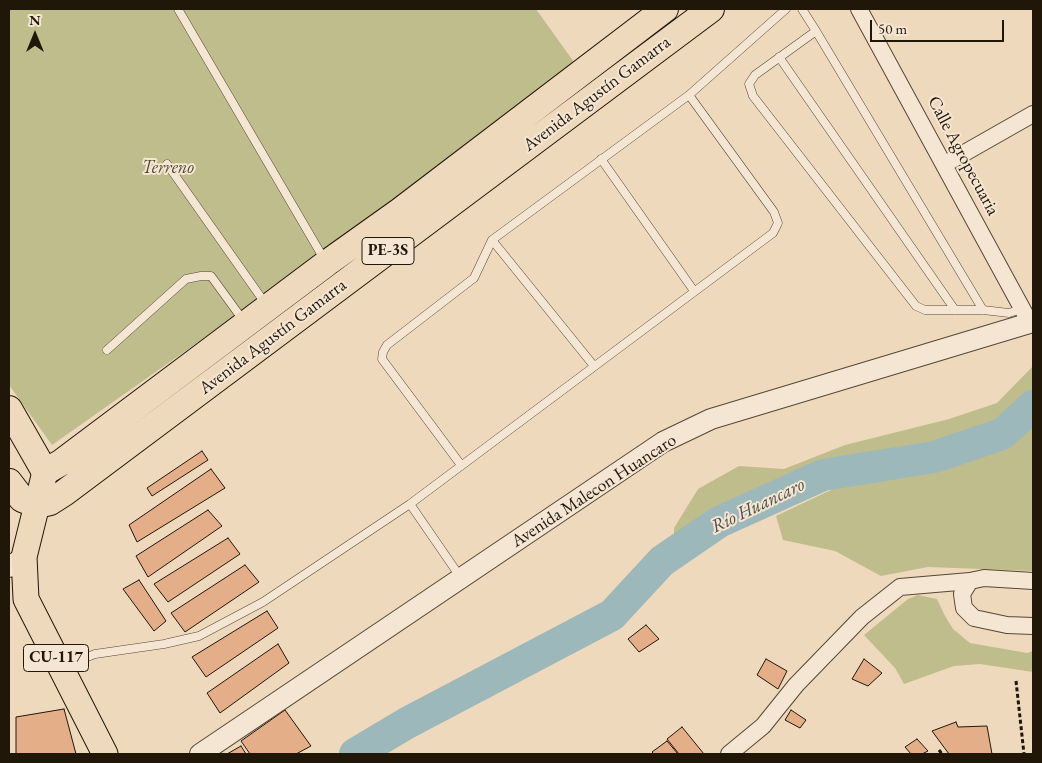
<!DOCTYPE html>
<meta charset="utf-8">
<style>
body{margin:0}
#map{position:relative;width:1042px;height:763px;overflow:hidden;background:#eed9bc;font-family:"EB Garamond",serif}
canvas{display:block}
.frame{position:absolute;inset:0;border:10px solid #211709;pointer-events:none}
.north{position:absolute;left:10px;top:10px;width:50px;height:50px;-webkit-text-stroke:4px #f4e6d3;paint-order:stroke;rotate:0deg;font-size:14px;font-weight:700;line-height:20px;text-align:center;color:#211709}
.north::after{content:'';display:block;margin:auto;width:18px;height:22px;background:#211709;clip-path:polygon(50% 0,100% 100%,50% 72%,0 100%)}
.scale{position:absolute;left:870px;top:20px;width:134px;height:22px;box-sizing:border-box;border:2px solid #211709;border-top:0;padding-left:6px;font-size:15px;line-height:18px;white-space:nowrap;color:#211709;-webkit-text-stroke:4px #f4e6d3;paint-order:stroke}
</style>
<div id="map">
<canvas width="1042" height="763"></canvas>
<div class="frame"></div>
<div class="north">N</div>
<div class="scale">50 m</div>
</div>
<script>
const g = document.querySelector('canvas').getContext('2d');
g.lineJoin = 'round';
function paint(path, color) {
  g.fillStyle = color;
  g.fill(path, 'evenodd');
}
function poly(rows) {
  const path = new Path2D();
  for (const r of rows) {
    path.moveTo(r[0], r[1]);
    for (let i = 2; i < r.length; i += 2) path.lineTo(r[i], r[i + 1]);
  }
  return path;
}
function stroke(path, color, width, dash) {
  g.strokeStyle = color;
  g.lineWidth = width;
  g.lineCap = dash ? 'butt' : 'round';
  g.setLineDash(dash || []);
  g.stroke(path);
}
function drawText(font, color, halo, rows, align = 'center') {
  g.font = font + ' "EB Garamond",serif';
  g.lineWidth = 4;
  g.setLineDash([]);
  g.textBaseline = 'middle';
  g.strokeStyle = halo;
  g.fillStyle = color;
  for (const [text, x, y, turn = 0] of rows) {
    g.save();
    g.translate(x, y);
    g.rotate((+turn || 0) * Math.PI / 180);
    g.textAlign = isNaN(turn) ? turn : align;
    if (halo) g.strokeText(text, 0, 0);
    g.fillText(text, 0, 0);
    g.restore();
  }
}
paint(poly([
 [9,9,536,9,581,72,52,445,9,385],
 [1033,366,1033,397,1000,425,946,447,803,473,716,513,674,544,674,528,698,489,739,466,784,469,845,445,949,419,997,403],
 [1033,422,1033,571,928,567,881,576,835,551,783,540,776,516,833,489,965,462,1002,449],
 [918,595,937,599,945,616,953,629,970,643,1027,653,1033,651,1033,672,980,664,954,666,904,684,895,668,864,635,908,599]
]), '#c0bd8c');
stroke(poly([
 [355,754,407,723,612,615,662,561,719,522,823,475,934,457,1002,434,1033,406]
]), '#9cb8ba', 32);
const building = poly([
 [202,451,208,460,152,496,147,488,202,451],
 [211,469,225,488,137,542,129,525,211,469],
 [208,510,222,526,148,577,136,556,208,510],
 [228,538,240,554,168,602,154,584,228,538],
 [245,565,259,582,185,632,171,613,245,565],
 [139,580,166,621,154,631,123,589,139,580],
 [267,611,278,628,206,677,192,657,267,611],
 [646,625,659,639,639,652,628,639,646,625],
 [278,644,289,663,220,713,207,693,278,644],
 [766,659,787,671,778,689,757,675,766,659],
 [864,659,882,673,868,686,852,679,864,659],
 [64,709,76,754,16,754,16,717,64,709],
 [285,710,311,746,296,754,250,754,241,741,285,710],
 [791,710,806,720,800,728,785,720,791,710],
 [956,722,958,727,987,726,992,754,949,754,932,731,956,722],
 [682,727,704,754,679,754,667,739,682,727],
 [917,739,928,751,922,754,911,754,905,747,917,739],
 [667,741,678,754,654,754,652,752,667,741],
 [241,746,246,754,227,754,241,746]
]);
paint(building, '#e4ae88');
stroke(building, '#211709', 1);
const service = poly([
 [178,9,324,259],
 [802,9,816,31,755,75,749,84,753,96,916,306,925,310,983,310,1009,313,1022,309],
 [816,31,983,310],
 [779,57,955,310],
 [601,159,694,291],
 [167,164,265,303],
 [492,240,594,366],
 [107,350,186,279,201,276,211,276,243,320],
 [461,465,382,359,383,352,387,345,474,278,492,240,689,95],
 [410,504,461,578],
 [67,669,82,659,95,654,164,644,199,636,263,602,410,504,773,233,778,223,774,212,689,95,786,9]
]);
const minor = poly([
 [859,9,1030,323],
 [945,164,1033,114],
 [1033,581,984,578,970,581,962,594,964,608,974,618,1007,625,1033,626],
 [729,754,763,726,796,685,862,617,900,587,970,581]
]);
const tertiary = poly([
 [9,567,24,557],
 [200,754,663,442,711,419,1033,322]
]);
const primary = poly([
 [45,472,24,557,26,599,105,754]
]);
const trunk = poly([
 [9,409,45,472,62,462,327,263,400,211,665,9],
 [9,482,22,499,37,505,50,502,64,493,711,9]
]);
stroke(service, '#544836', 9);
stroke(minor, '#544836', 18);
stroke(tertiary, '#544836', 22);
stroke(primary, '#211709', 27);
stroke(trunk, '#211709', 28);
stroke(poly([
 [1016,681,1024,754],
 [939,750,942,754]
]), '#211709', 3, [4, 2.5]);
stroke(service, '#f4e6d3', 8);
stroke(minor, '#f4e6d3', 16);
stroke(tertiary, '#f4e6d3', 20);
stroke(primary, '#eed9bc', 25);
stroke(trunk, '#eed9bc', 26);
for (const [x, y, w] of [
 [388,251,52],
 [56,658,65]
]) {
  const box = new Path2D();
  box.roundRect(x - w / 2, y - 13.5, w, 27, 4);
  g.fillStyle = '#f4e6d3';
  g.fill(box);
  stroke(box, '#211709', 1);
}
drawText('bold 16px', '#211709', null, [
 ["PE-3S",388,251],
 ["CU-117",56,658]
]);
drawText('18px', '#211709', '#f4e6d3', [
 ["Avenida Agustín Gamarra",597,94,-37],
 ["Calle Agropecuaria",963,156,62],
 ["Avenida Agustín Gamarra",273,337,-37],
 ["Avenida Malecon Huancaro",594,491,-33]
]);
drawText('italic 18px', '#514930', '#f4e6d3', [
 ["Terreno",168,168]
]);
drawText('italic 19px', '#4c4f47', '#f4e6d3', [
 ["Río Huancaro",758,506,-26]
]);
</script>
